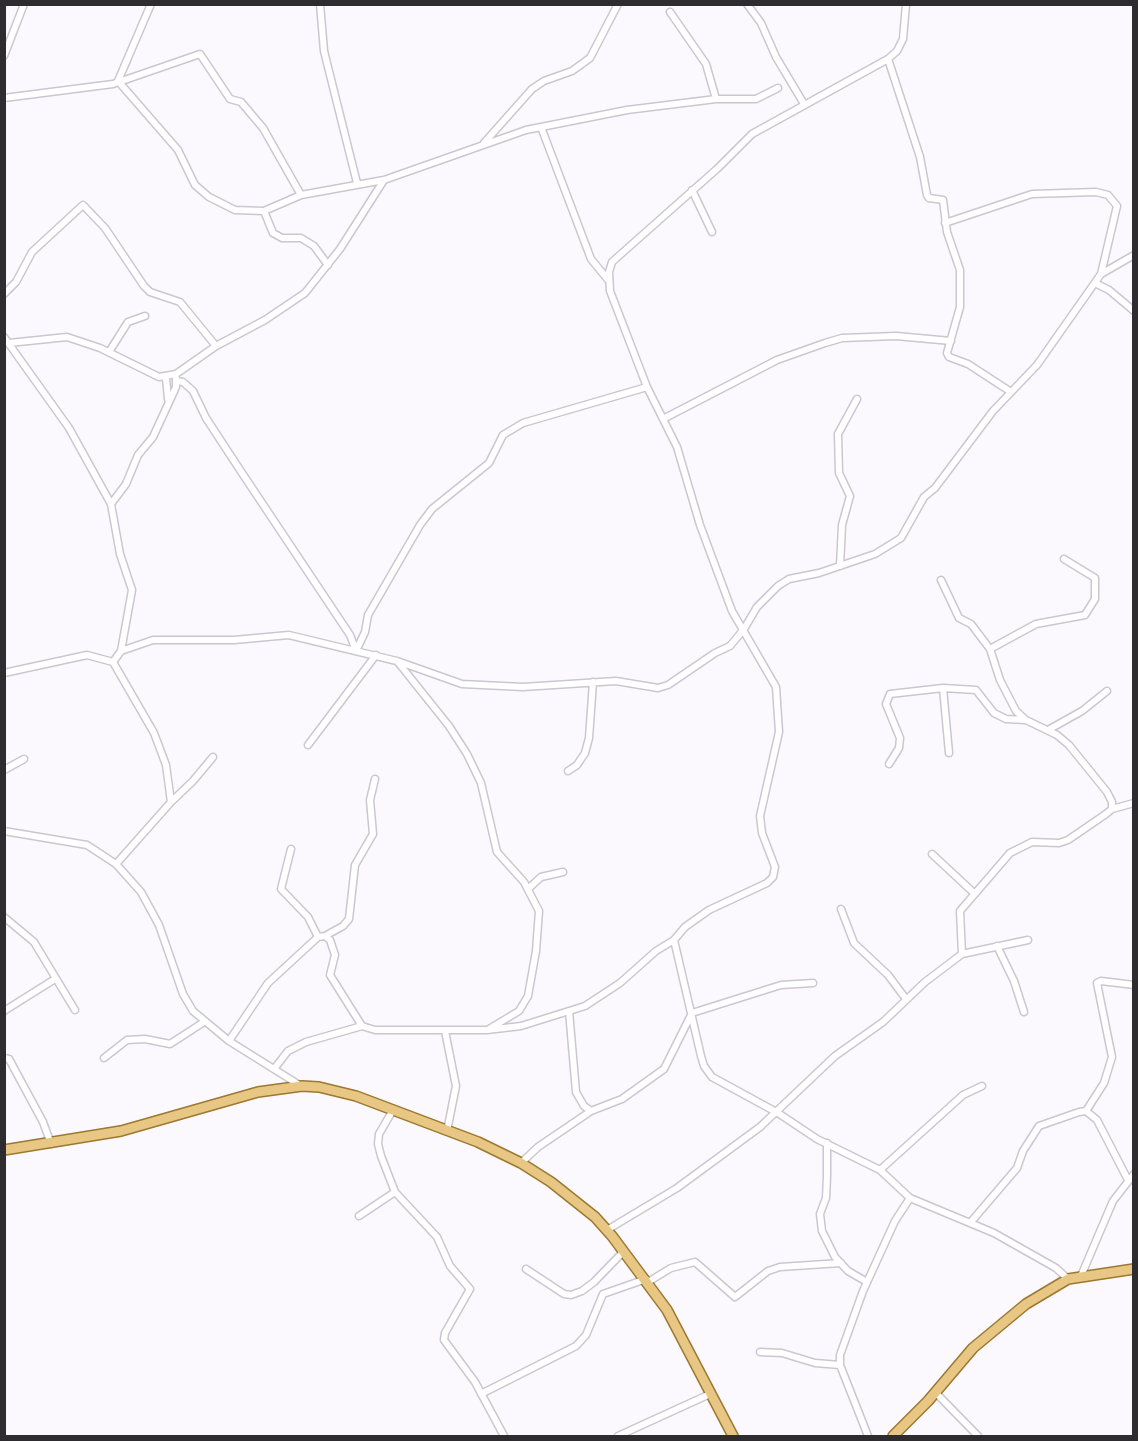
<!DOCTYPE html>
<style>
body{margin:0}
#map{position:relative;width:1138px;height:1441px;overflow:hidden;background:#fcf9fe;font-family:"DM Sans",sans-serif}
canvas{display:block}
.frame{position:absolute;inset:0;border:6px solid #2f2c30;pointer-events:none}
</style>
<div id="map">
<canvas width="1138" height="1441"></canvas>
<div class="frame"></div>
</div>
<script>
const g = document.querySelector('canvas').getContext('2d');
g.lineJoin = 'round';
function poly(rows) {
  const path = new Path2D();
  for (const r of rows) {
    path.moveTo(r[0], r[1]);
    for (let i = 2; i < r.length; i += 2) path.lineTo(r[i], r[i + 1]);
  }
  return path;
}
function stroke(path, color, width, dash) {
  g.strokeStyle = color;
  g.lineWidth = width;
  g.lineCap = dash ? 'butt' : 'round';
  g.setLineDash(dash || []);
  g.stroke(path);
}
const street = poly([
 [320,4,324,51,357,183],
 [747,4,761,23,776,57,804,104],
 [4,56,24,4],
 [888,59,920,157,927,195,929,198,943,200,947,232,960,270,960,307,947,353,949,357,968,364,1011,392],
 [118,81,178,150,195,185,209,197,235,210,264,211,301,195,384,180,526,130,627,110,716,99,706,64,670,12],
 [118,81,151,4],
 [4,98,113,84,200,54,230,99,241,102,263,128,301,195],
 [716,99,756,99,778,88],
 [541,127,591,259,609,281],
 [484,143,532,89,544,81,572,71,590,58,618,4],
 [692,190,712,232],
 [264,211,273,233,282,238,301,238,314,246,328,265],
 [945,223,1032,194,1096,192,1108,195,1117,206,1101,274],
 [1095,283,1109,290,1134,311],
 [4,294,16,282,32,252,83,205,105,228,144,286,150,292,180,302,216,346],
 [4,337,69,428,111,504,120,554,132,590,121,651],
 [9,343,67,337,100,348,159,377,176,374,216,346,265,320,305,293,340,249,384,180],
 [109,352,128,322,145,316],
 [166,378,168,399],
 [177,381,183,382,193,391,206,418,240,470,350,635,356,651],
 [663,419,777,360,825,343,842,338,896,336,951,341],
 [111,504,126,484,138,455,153,437,176,387,176,378],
 [840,566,842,525,850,496,839,473,838,434,857,399],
 [941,580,959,618,971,624,990,649,1000,680,1016,711,1026,720,1057,735,1069,745,1107,792,1112,802,1112,809,1106,814,1068,840,1059,843,1032,842,1010,853,960,911,962,954],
 [990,649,1036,624,1085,615,1095,599,1095,578,1064,559],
 [356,651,365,632,368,615,420,525,432,509,489,463,503,435,523,423,647,387],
 [397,661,449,726,467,754,481,783,497,852,524,882,539,911,536,951,528,996,519,1011,489,1029],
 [113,662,154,733,166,765,171,802,116,864],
 [4,673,87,655,113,662,121,651,153,640,234,640,289,635,397,661,462,684,523,687,616,681,658,688,668,685,715,653,730,646,744,629,757,607,778,586,789,579,819,573,875,554,901,538,924,497,935,488,993,411,1037,365,1101,274,1134,255],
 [943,688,949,753],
 [1048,730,1082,711,1107,691],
 [308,745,376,655],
 [889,764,899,748,900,738,886,704,890,694,943,688,976,690,994,713,1006,719,1026,720],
 [4,770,24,759],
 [568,771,577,765,585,753,589,738,593,682],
 [171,802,193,781,213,757],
 [1112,809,1134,803],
 [4,831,87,845,116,864,141,892,159,925,183,994,193,1011,229,1041,301,1086],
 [291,849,281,889,308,917,318,937],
 [932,854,975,894],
 [528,889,541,877,563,872],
 [841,909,854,943,888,975,906,999],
 [4,917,34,942,75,1010],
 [325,936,343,926,349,919,355,865,373,834,370,800,375,779],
 [674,940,701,1056,704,1066,712,1077,778,1113,817,1139,880,1170,910,1198,994,1233,1056,1268,1068,1279],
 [997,946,1014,981,1024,1012],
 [4,1011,55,979],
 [569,1011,576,1092,584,1106,591,1111,622,1099,664,1069,692,1013,781,985,813,983],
 [445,1031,456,1086,447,1131],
 [229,1041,268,983,318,937,325,936,330,940,335,955,330,975,362,1026],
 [4,1058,9,1059,43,1122,51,1144],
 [104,1058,127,1040,145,1039,170,1044,204,1022],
 [274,1069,288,1051,306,1042,362,1026,375,1030,487,1030,521,1026,585,1006,620,983,656,951,674,940,685,927,709,910,767,883,773,877,775,867,762,833,760,816,779,732,776,687,732,611,700,525,677,447,647,387,610,291,609,272,612,262,718,168,752,134,888,59,897,51,903,39,906,4],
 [393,1110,379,1134,378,1144,381,1156,395,1192,437,1237,450,1266,470,1289,445,1333,444,1340,475,1382,504,1436],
 [1086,1111,1104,1083,1112,1057,1097,983,1101,981,1134,985],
 [827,1143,827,1176,826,1198,820,1214,822,1231,835,1257,848,1271,867,1282],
 [521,1163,538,1147,591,1111],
 [880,1170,963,1095,982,1086],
 [359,1216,395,1192],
 [970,1223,1017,1168,1023,1151,1039,1126,1079,1112,1086,1111,1097,1120,1128,1180],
 [607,1230,677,1188,760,1127,835,1056,883,1022,925,982,962,954,1028,940],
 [526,1269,564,1294,571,1295,582,1291,594,1282,624,1251],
 [1081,1276,1113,1201,1134,1174],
 [648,1282,671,1268,695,1262,735,1297,768,1271,780,1267,841,1263],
 [760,1352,782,1353,815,1363,840,1365],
 [935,1392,978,1436],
 [481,1394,576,1346,586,1335,603,1294,646,1279],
 [618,1436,710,1394],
 [868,1436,840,1365,840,1355,863,1291,895,1221,910,1198]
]);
const primary = poly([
 [4,1150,121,1131,258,1092,302,1086,319,1087,356,1096,478,1142,521,1163,551,1182,595,1217,612,1236,667,1310,733,1436],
 [893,1436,928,1401,973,1348,1026,1304,1068,1279,1134,1269]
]);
stroke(street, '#ccc6d0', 9);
stroke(primary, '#9c7830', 12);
stroke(street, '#fff', 6);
stroke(primary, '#e7c783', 9);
</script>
